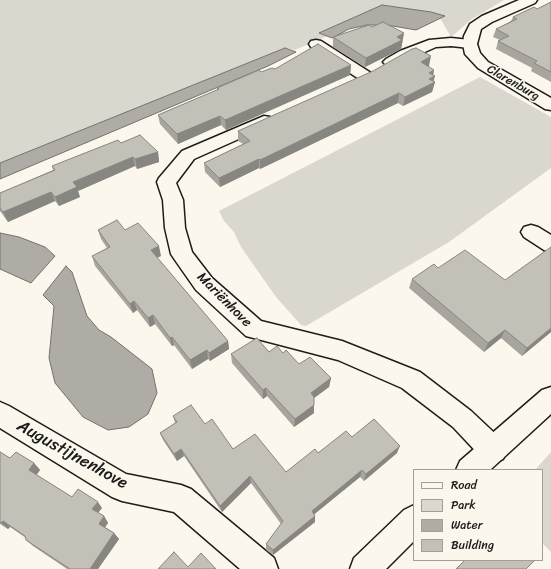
<!DOCTYPE html>
<meta charset="utf-8">
<style>
body{margin:0}
#map{position:relative;width:551px;height:569px;overflow:hidden;background:#fbf7ec;font-family:Sriracha,sans-serif}
canvas{display:block}
.legend{position:absolute;left:413px;top:469px;width:130px;height:92px;box-sizing:border-box;background:#fbf7ec;border:1px solid #a29f99;margin:0;padding:5px 7px;list-style:none;font-size:12px;color:#1c1c1c}
.legend li{display:flex;align-items:center;gap:8px;height:20px}
.legend b{width:20px;border:1px solid #a29f99}
</style>
<div id="map">
<canvas width="551" height="569"></canvas>
<ul class="legend">
<li><b style="height:5px;background:#fbf7ec"></b>Road</li>
<li><b style="height:11px;background:#dad7ce"></b>Park</li>
<li><b style="height:11px;background:#afaca5"></b>Water</li>
<li><b style="height:11px;background:#c3c0b8"></b>Building</li>
</ul>
</div>
<script>
const g = document.querySelector('canvas').getContext('2d');
g.lineJoin = 'round';
function paint(path, color) {
  g.fillStyle = color;
  g.fill(path, 'evenodd');
}
function poly(rows) {
  const path = new Path2D();
  for (const r of rows) {
    path.moveTo(r[0], r[1]);
    for (let i = 2; i < r.length; i += 2) path.lineTo(r[i], r[i + 1]);
  }
  return path;
}
function stroke(path, color, width, dash) {
  g.strokeStyle = color;
  g.lineWidth = width;
  g.lineCap = dash ? 'butt' : 'round';
  g.setLineDash(dash || []);
  g.stroke(path);
}
function drawText(font, color, halo, rows, align = 'center') {
  g.font = font + ' Sriracha,sans-serif';
  g.lineWidth = 3;
  g.setLineDash([]);
  g.textBaseline = 'middle';
  g.strokeStyle = halo;
  g.fillStyle = color;
  for (const [text, x, y, turn = 0] of rows) {
    g.save();
    g.translate(x, y);
    g.rotate((+turn || 0) * Math.PI / 180);
    g.textAlign = isNaN(turn) ? turn : align;
    if (halo) g.strokeText(text, 0, 0);
    g.fillText(text, 0, 0);
    g.restore();
  }
}
paint(poly([
 [0,0,504,0,472,19,451,37,440,18,444,16,431,12,382,5,319,33,327,36,295,50,285,48,0,163],
 [480,77,551,117,551,168,449,242,306,326,301,325,276,297,241,247,234,232,224,221,219,211],
 [551,452,551,552,542,543,542,470,535,470]
]), '#dad7ce');
const water = poly([
 [382,5,431,12,445,16,416,30,387,25,367,25,349,29,332,38,319,33,382,5],
 [285,48,296,52,268,66,0,179,0,163,285,48],
 [0,233,19,237,45,247,55,256,31,283,0,269,0,233],
 [66,266,72,272,87,316,99,330,111,337,152,369,157,393,148,414,129,427,108,430,83,417,55,383,49,358,54,306,43,295,66,266]
]);
paint(water, '#afaca5');
stroke(water, '#74726e', 1);
const street = poly([
 [451,38,470,40,475,41,477,44,475,47,470,48,451,46,436,47,391,67,386,65,383,62,386,59,400,51,429,40,451,38],
 [316,40,321,41,371,73,373,76,371,79,365,81,359,79,311,47,309,44,311,41,316,40],
 [264,116,270,117,273,121,270,125,194,159,176,183,183,200,185,228,192,252,212,278,261,321,342,341,420,372,471,411,503,441,506,450,503,459,493,463,483,459,453,427,402,388,338,360,246,336,196,290,175,260,171,254,165,228,163,200,157,182,159,178,182,151,264,116],
 [531,225,538,227,551,235,551,253,544,250,524,237,521,232,524,227,531,225],
 [0,402,9,406,126,474,181,485,191,489,274,558,278,569,240,569,174,512,122,501,112,497,0,428,0,402]
]);
const secondary = poly([
 [519,0,537,0,535,3,492,22,481,29,477,44,480,53,488,62,551,98,551,110,545,109,478,68,465,54,463,44,464,36,470,24,482,16,519,0],
 [551,387,551,414,490,470,456,470,460,461,542,390,551,387],
 [414,505,414,541,386,569,350,569,354,558,404,510,414,505]
]);
stroke(street, '#1c1c1c', 3);
stroke(secondary, '#1c1c1c', 3);
paint(street, '#fbf7ec');
paint(secondary, '#fbf7ec');
paint(poly([
 [551,2,551,82,531,71,532,68,496,49,498,41,500,40,493,37,496,29,511,21,513,17,537,9],
 [372,27,404,33,401,49,365,67,333,47,333,37],
 [351,65,350,75,226,130,221,125,178,144,160,124,158,115,217,90,217,88,261,72,275,69],
 [428,66,433,75,435,76,433,81,435,82,432,92,403,106,398,103,260,169,259,168,220,187,205,172,204,163,243,144,238,141,238,131,429,66],
 [158,152,159,162,137,169,135,166,78,191,80,197,59,206,55,201,8,222,0,211,0,193,53,170,52,166],
 [98,230,125,230,161,256,157,258,228,341,229,349,210,361,208,359,192,369,174,345,172,346,155,324,150,327,137,310,133,313,95,266,92,256,107,248,101,239],
 [438,268,551,332,522,356,501,338,484,352,409,288,412,279],
 [269,352,283,353,299,364,331,378,329,387,314,398,314,413,294,427,267,396,263,399,232,363,231,354],
 [173,416,205,424,233,449,286,472,318,453,352,437,397,453,364,481,360,477,314,514,315,522,273,555,266,550,266,544,281,524,251,483,222,512,184,456,177,461,163,440,160,433,175,423],
 [0,452,10,458,34,463,40,470,36,475,72,497,102,508,98,513,104,516,108,523,105,527,114,533,119,539,98,569,67,569,33,546,26,540,26,538,10,527,8,529,0,524]
]), '#a8a59e');
paint(poly([
 [404,33,401,49,365,67,366,58,397,37],
 [431,56,429,66,419,71,421,62],
 [351,65,350,75,226,130,225,120],
 [434,70,433,77,435,76,433,83,435,82,432,92,403,106,405,97,429,73],
 [399,93,398,103,260,169,260,160],
 [220,116,221,125,178,144,177,134],
 [158,152,159,162,137,169,135,159],
 [133,157,135,166,78,191,80,197,59,206,55,197,73,182],
 [259,159,259,168,220,187,219,178],
 [51,192,55,201,8,222,3,212],
 [159,246,161,256,154,259,151,250],
 [134,301,137,310,133,313,130,304],
 [153,315,155,324,150,327,148,318],
 [551,328,551,332,522,356,527,348],
 [505,330,501,338,484,352,488,343],
 [172,337,174,345,172,346,170,338],
 [228,341,229,349,210,361,209,353],
 [207,350,208,359,192,369,190,360],
 [331,378,329,387,310,401,311,393],
 [266,388,267,396,263,399,263,390],
 [314,405,314,413,294,427,295,419],
 [400,446,397,453,364,481,366,474],
 [181,449,184,456,177,461,174,454],
 [34,463,40,470,35,477,29,470],
 [362,470,360,477,311,517,312,511],
 [250,476,251,483,222,512,220,506],
 [98,502,102,508,96,515,92,509],
 [104,516,108,523,103,530,99,524],
 [315,516,315,522,273,555,273,550],
 [3,521,10,527,8,529,1,523],
 [114,533,119,539,98,569,90,569]
]), '#888681');
const building = poly([
 [551,2,551,72,534,63,537,61,498,41,509,36,496,29,517,19,513,17,534,7,537,9,551,2],
 [383,22,404,33,397,37,402,40,366,58,333,37,369,25,372,27,383,22],
 [318,44,351,65,225,120,220,116,177,134,158,115,219,89,217,88,259,70,261,72,272,68,275,69,318,44],
 [416,48,431,56,421,62,434,70,429,73,435,76,429,79,435,82,405,97,399,93,260,160,259,159,219,178,204,163,250,141,238,131,373,71,412,49,416,48],
 [140,135,158,152,135,159,133,157,73,182,77,187,55,197,51,192,3,212,0,208,0,193,55,170,52,166,118,140,121,143,140,135],
 [117,220,125,230,138,223,159,246,151,250,156,256,228,341,209,353,207,350,190,360,172,337,170,338,153,315,148,318,134,301,130,304,92,256,110,247,98,230,117,220],
 [551,247,551,328,527,348,505,330,488,343,412,279,434,264,438,268,465,250,505,280,551,247],
 [257,338,269,352,277,346,283,353,286,350,299,364,310,357,331,378,311,393,314,397,314,405,295,419,266,388,263,390,231,354,257,338],
 [191,405,205,424,212,419,233,449,255,434,286,472,315,449,318,453,346,431,352,437,374,419,400,446,366,474,362,470,312,511,315,516,273,550,266,544,283,521,250,476,220,506,181,449,174,454,160,433,177,422,173,416,191,405],
 [0,452,10,458,16,452,34,463,29,470,72,497,78,489,98,502,92,509,104,516,99,524,114,533,90,569,70,569,26,540,25,536,3,521,1,523,0,522,0,452],
 [174,552,188,567,201,553,216,569,158,569,174,552],
 [465,560,535,560,526,569,456,569,465,560]
]);
paint(building, '#c3c0b8');
stroke(building, '#888681', 1);
drawText('12px', '#1c1c1c', '#fbf7ec', [
 ["Clarenburg",513,83,30]
]);
drawText('14px', '#1c1c1c', '#fbf7ec', [
 ["Mariënhove",224,300,45]
]);
drawText('17px', '#1c1c1c', '#fbf7ec', [
 ["Augustijnenhove",72,455,29]
]);
</script>
